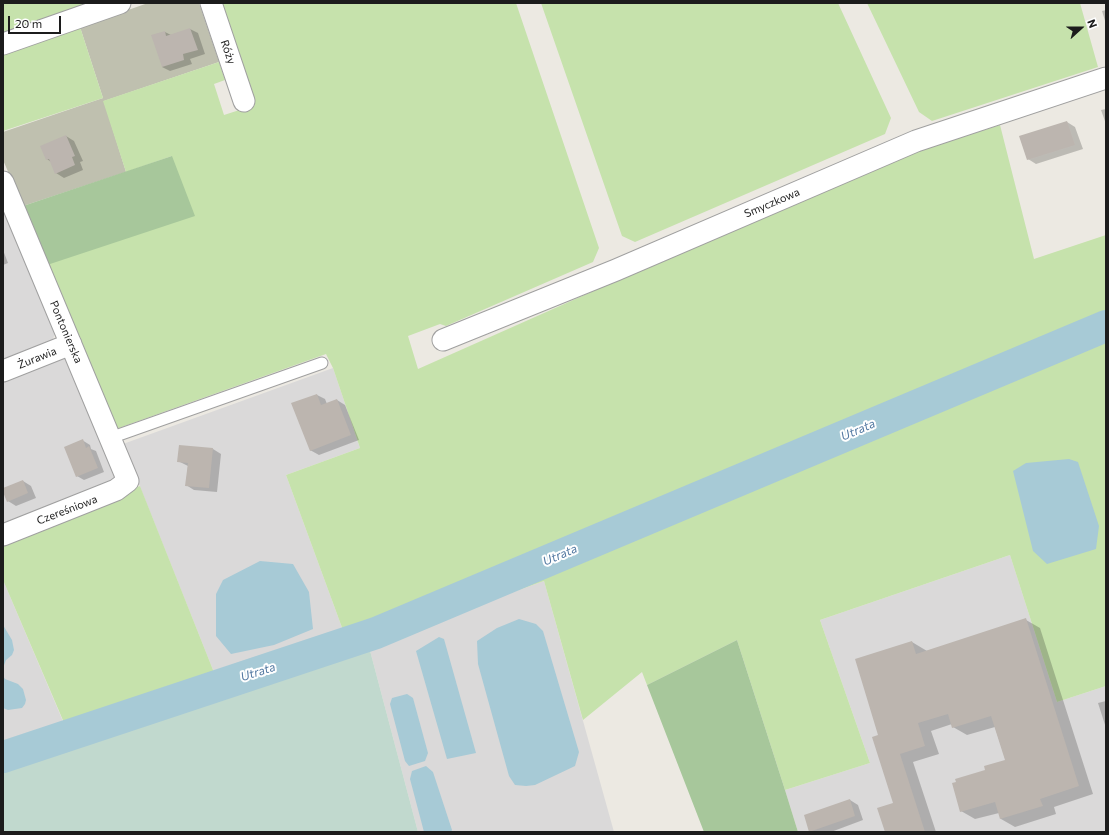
<!DOCTYPE html>
<meta charset="utf-8">
<style>
body{margin:0}
#map{position:relative;width:1109px;height:835px;overflow:hidden;background:#ece9e2;font-family:Commissioner,sans-serif}
canvas{display:block}
.frame{position:absolute;inset:0;border:4px solid #1c1c1c;pointer-events:none}
.north{position:absolute;left:1061px;top:8px;width:40px;height:40px;-webkit-text-stroke:3px #fff;paint-order:stroke;rotate:69deg;font-size:11px;font-weight:700;line-height:16px;text-align:center;color:#1c1c1c}
.north::after{content:'';display:block;margin:auto;width:14px;height:18px;background:#1c1c1c;clip-path:polygon(50% 0,100% 100%,50% 72%,0 100%)}
.scale{position:absolute;left:8px;top:16px;width:53px;height:18px;box-sizing:border-box;border:2px solid #1c1c1c;border-top:0;padding-left:5px;font-size:12px;line-height:14px;white-space:nowrap;color:#1c1c1c;-webkit-text-stroke:3px #fff;paint-order:stroke}
</style>
<div id="map">
<canvas width="1109" height="835"></canvas>
<div class="frame"></div>
<div class="north">N</div>
<div class="scale">20 m</div>
</div>
<script>
const g = document.querySelector('canvas').getContext('2d');
g.lineJoin = 'round';
function paint(path, color) {
  g.fillStyle = color;
  g.fill(path, 'evenodd');
}
function poly(rows) {
  const path = new Path2D();
  for (const r of rows) {
    path.moveTo(r[0], r[1]);
    for (let i = 2; i < r.length; i += 2) path.lineTo(r[i], r[i + 1]);
  }
  return path;
}
function stroke(path, color, width, dash) {
  g.strokeStyle = color;
  g.lineWidth = width;
  g.lineCap = dash ? 'butt' : 'round';
  g.setLineDash(dash || []);
  g.stroke(path);
}
function drawText(font, color, halo, rows, align = 'center') {
  g.font = font + ' Commissioner,sans-serif';
  g.lineWidth = 4;
  g.setLineDash([]);
  g.textBaseline = 'middle';
  g.strokeStyle = halo;
  g.fillStyle = color;
  for (const [text, x, y, turn = 0] of rows) {
    g.save();
    g.translate(x, y);
    g.rotate((+turn || 0) * Math.PI / 180);
    g.textAlign = isNaN(turn) ? turn : align;
    if (halo) g.strokeText(text, 0, 0);
    g.fillText(text, 0, 0);
    g.restore();
  }
}
paint(poly([
 [3,206,56,330,52,342,3,361],
 [58,357,68,359,118,479,3,525,3,379],
 [333,368,360,448,286,475,344,633,215,675,123,444],
 [1010,555,1057,702,1106,686,1106,832,798,832,785,790,870,763,820,620],
 [3,580,65,726,3,746],
 [544,581,614,832,418,832,368,643]
]), '#dad9d9');
paint(poly([
 [148,3,199,3,219,62,104,101,126,172,23,206,3,160,3,132,103,98,80,27]
]), '#bfc0af');
paint(poly([
 [3,3,87,3,3,33],
 [222,3,516,3,599,248,593,262,446,326,440,324,408,336,418,369,850,177,925,149,1000,125,1034,259,1106,235,1106,686,1057,702,1010,555,820,620,870,763,785,790,737,640,647,685,642,672,583,720,544,581,368,643,76,742,3,765,3,746,65,725,3,580,3,539,140,486,215,675,344,633,286,475,360,448,333,368,326,354,116,429,47,265,172,156,126,172,103,101,219,62,225,80,214,84,224,115,255,105],
 [541,3,838,3,891,118,885,134,635,242,622,236],
 [867,3,1080,3,1098,67,932,121,919,112],
 [80,27,103,98,3,131,3,54]
]), '#c6e2ac');
paint(poly([
 [172,156,195,216,47,265,23,206],
 [737,640,785,790,798,832,704,832,647,685]
]), '#a7c79b');
paint(poly([
 [368,643,418,832,3,832,3,765,76,742]
]), '#c1d9ce');
paint(poly([
 [1069,459,1078,462,1099,526,1096,549,1047,564,1033,551,1013,471,1026,463],
 [260,561,293,564,309,592,313,629,274,645,231,654,216,636,216,594,223,580],
 [519,619,536,624,543,631,579,752,575,766,535,785,526,786,515,785,509,776,478,664,477,641,497,628],
 [3,625,12,640,14,650,12,655,6,660,3,668],
 [439,637,444,639,476,753,447,759,416,651],
 [3,676,5,679,18,684,23,689,26,700,25,704,22,708,8,710,3,708],
 [407,694,413,698,428,753,425,761,409,766,405,761,390,704,392,698],
 [426,766,433,772,452,830,451,832,424,832,410,779,412,771]
]), '#a7cad6');
paint(poly([
 [1106,10,1106,24,1102,11],
 [190,29,198,33,205,54,190,59,192,64,170,71,162,67,165,32,171,35],
 [1106,109,1106,124,1101,110],
 [1067,122,1075,127,1083,149,1036,164,1028,159,1020,137],
 [66,136,74,141,83,161,80,162,83,170,64,178,56,173,51,162,47,159],
 [3,250,8,263,3,265],
 [317,395,325,399,327,404,337,400,345,405,359,440,319,455,310,450],
 [82,440,90,445,91,449,96,451,104,472,84,480,77,476],
 [213,449,221,454,217,492,194,490,186,485,188,466,178,461],
 [23,481,31,486,36,498,16,506,8,501,3,489],
 [1026,620,1040,628,1093,794,1054,807,1056,814,1015,827,1001,819,999,813,975,819,961,811,986,770,1006,761,995,727,967,735,953,727,952,724,931,731,939,754,913,762,936,832,886,832,894,804,880,736,912,642,927,651],
 [1106,701,1106,728,1098,703],
 [850,800,858,805,863,820,831,832,810,831]
]), '#0003');
stroke(poly([
 [3,757,376,633,1106,326]
]), '#a7cad6', 32);
paint(poly([
 [190,28,198,50,183,54,184,60,162,67,151,35,165,31,166,36],
 [1067,121,1075,145,1027,160,1019,136],
 [66,135,75,156,72,157,75,165,55,174,49,159,46,160,40,146],
 [317,394,321,405,337,399,351,435,310,451,291,403],
 [83,439,86,448,89,446,98,468,76,477,64,447],
 [179,445,213,448,209,488,185,486,188,463,177,462],
 [23,480,28,493,7,502,3,492,3,488],
 [1026,618,1079,786,1040,799,1043,806,1000,819,995,802,960,812,952,783,956,782,955,779,985,770,984,766,1005,760,991,716,952,728,948,714,918,723,925,746,900,754,925,832,885,832,877,808,893,803,872,737,878,735,855,659,912,641,916,654],
 [850,799,855,816,809,832,804,815]
]), '#bcb5af');
const lane = poly([
 [110,438,322,363]
]);
const street = poly([
 [211,3,244,101],
 [3,44,120,3],
 [3,182,128,481,116,490,3,535],
 [443,340,616,270,916,141,1106,78],
 [3,371,71,344]
]);
stroke(lane, '#a0a0a0', 13);
stroke(street, '#a0a0a0', 23);
stroke(lane, '#fff', 11);
stroke(street, '#fff', 21);
drawText('11px', '#1c1c1c', '#fff', [
 ["Róży",228,52,71],
 ["Smyczkowa",772,203,-23],
 ["Pontonierska",66,332,67],
 ["Żurawia",37,358,-22],
 ["Czereśniowa",67,510,-21]
]);
drawText('italic 12px', '#5278a1', '#fff', [
 ["Utrata",858,430,-23],
 ["Utrata",560,555,-23],
 ["Utrata",258,672,-18]
]);
</script>
